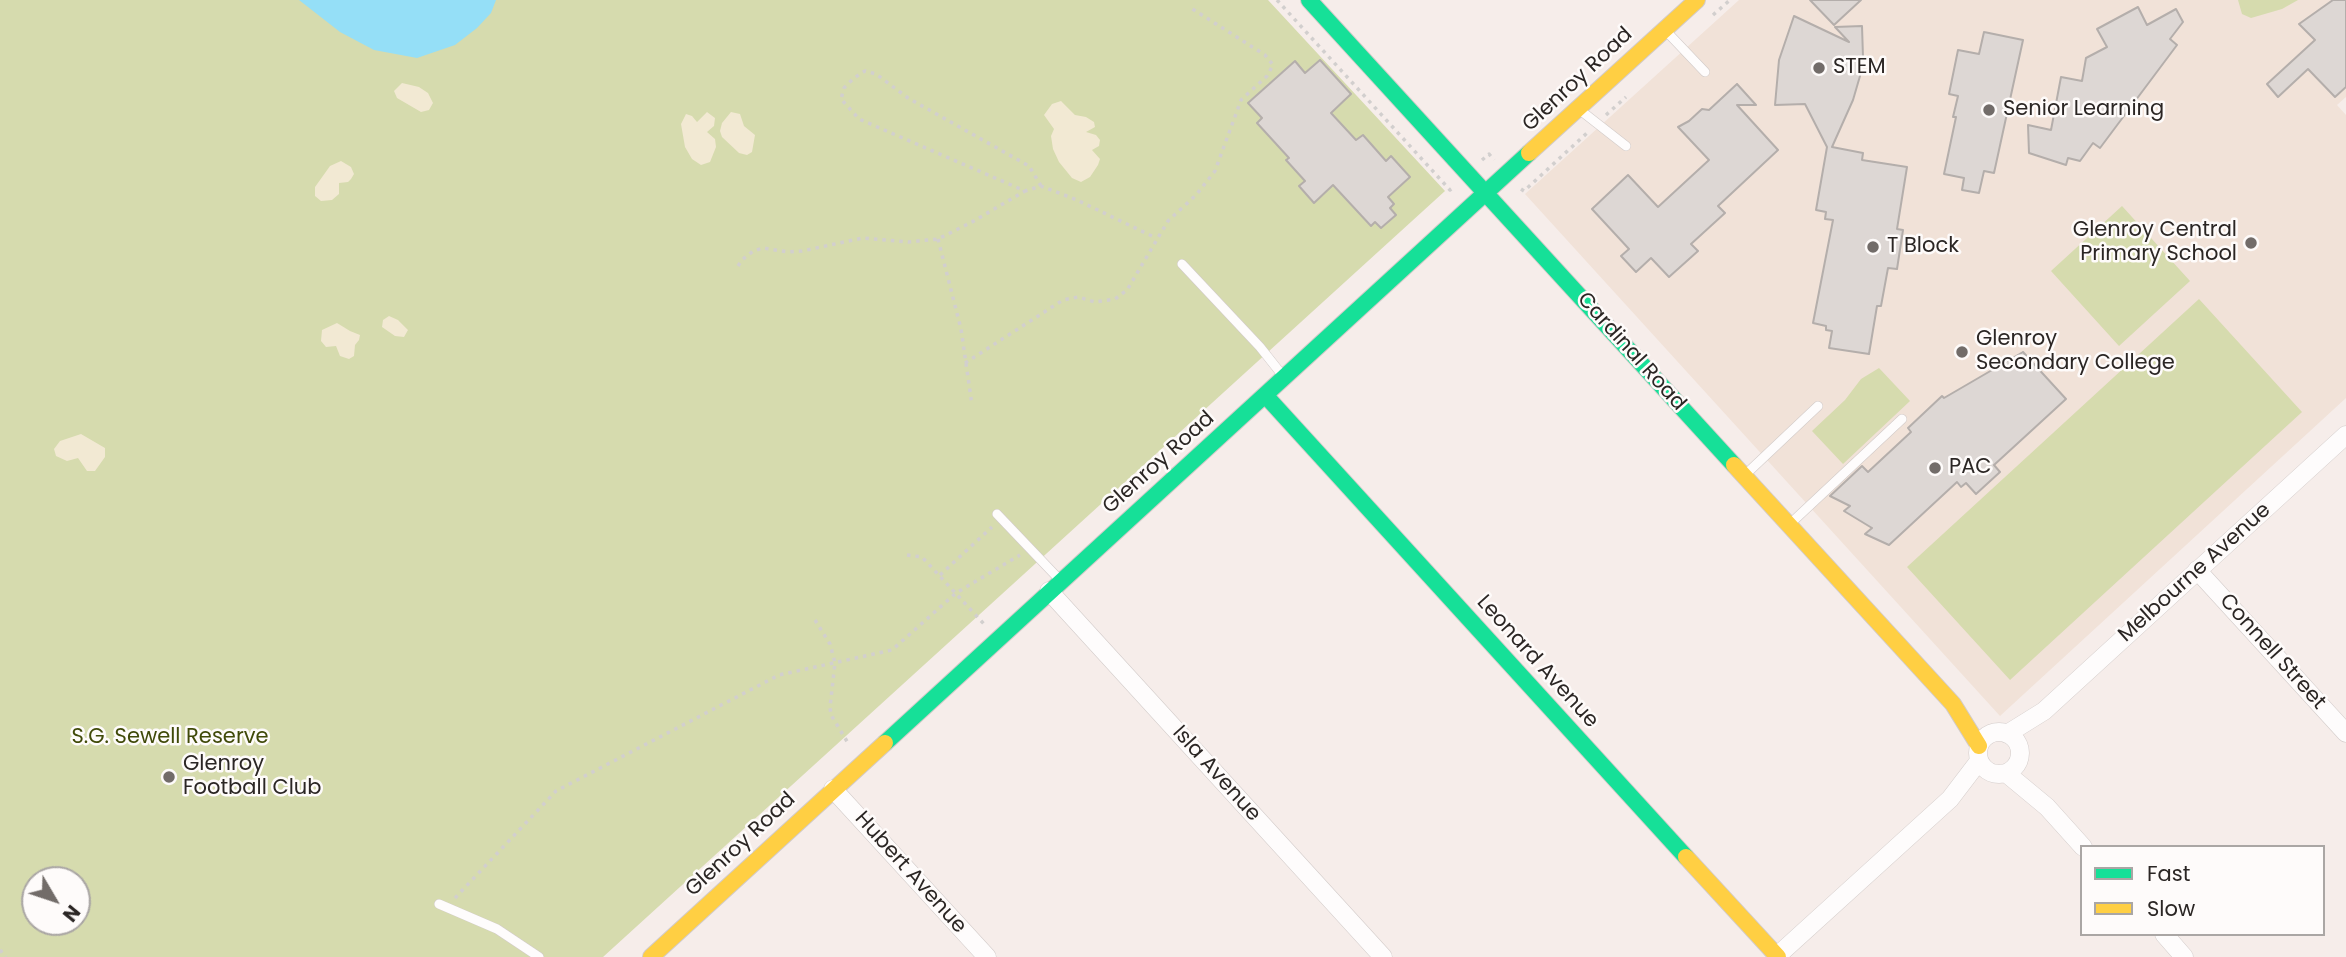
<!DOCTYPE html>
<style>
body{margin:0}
#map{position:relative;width:2346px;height:957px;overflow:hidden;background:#f6edea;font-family:Poppins,sans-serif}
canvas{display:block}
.legend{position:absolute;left:2080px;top:845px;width:245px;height:91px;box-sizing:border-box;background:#fefbfa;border:2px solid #aaa6a4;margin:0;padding:9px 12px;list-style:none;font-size:21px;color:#2b2624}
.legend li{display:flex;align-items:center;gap:14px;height:35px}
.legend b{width:35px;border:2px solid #aaa6a4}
.north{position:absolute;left:21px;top:866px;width:70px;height:70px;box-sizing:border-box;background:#fefbfa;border:2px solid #aaa6a4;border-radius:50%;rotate:129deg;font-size:19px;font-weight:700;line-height:28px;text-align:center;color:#2b2624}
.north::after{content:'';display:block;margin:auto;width:24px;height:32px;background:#726c69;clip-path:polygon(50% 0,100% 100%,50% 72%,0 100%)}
</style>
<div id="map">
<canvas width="2346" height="957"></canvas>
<ul class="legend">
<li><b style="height:9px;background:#16e098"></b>Fast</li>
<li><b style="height:9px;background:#ffcf43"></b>Slow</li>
</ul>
<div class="north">N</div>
</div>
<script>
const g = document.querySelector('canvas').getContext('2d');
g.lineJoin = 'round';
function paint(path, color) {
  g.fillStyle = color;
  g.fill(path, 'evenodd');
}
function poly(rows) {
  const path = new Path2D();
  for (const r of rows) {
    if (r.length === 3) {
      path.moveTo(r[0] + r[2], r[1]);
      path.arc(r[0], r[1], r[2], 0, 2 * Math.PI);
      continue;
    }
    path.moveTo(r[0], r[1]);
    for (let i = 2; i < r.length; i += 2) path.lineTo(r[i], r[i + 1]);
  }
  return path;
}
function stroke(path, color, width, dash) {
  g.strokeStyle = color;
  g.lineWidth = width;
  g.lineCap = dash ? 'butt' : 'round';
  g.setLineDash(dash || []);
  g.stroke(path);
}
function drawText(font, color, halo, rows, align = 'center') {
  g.font = font + ' Poppins,sans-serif';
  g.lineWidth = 5;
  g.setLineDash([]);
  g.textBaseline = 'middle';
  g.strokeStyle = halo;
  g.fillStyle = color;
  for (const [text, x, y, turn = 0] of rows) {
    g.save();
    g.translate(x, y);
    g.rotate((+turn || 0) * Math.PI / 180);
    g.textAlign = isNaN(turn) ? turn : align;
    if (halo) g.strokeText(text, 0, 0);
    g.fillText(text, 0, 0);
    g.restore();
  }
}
paint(poly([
 [1739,0,2346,0,2346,97,2337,105,2346,115,2346,398,2000,716,1525,194]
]), '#f1e2d8');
paint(poly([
 [0,0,1268,0,1445,191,603,957,0,957],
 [35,880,77,880,77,922,35,922],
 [2238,0,2298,0,2282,9,2251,18,2242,14],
 [2122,206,2190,281,2119,346,2051,271],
 [2199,299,2302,412,2010,680,1907,567],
 [1879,368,1910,401,1843,464,1812,431,1845,400,1861,379]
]), '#d6dbae');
paint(poly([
 [402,83,419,87,428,93,433,103,429,110,421,112,397,98,394,91],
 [1061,101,1075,115,1086,117,1094,122,1095,127,1086,132,1096,135,1100,140,1099,146,1092,150,1100,159,1098,165,1090,177,1081,182,1072,178,1059,162,1053,149,1051,136,1054,129,1044,115,1052,104],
 [707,112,715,118,714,126,707,132,715,139,716,147,710,162,701,165,692,159,685,147,681,124,686,114,692,116,697,122],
 [731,112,740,114,744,126,755,135,752,152,747,155,739,153,722,137,720,131,722,123],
 [341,161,351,167,354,174,351,179,348,182,339,183,339,194,332,200,321,201,315,196,315,187,330,166],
 [389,316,398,320,408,330,404,337,395,336,382,327,383,320],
 [337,323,350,331,360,335,359,340,355,345,354,356,349,359,340,356,336,346,326,347,321,341,322,330],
 [81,434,105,448,105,457,95,471,87,471,78,458,67,461,56,456,54,449,60,441]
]), '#f2e9d3');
paint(poly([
 [299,0,496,0,491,13,477,28,455,45,417,58,374,50,340,32]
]), '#95dff7');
const building = poly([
 [1810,0,1861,0,1834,25,1810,0],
 [2333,0,2346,0,2346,87,2335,97,2308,69,2278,97,2267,84,2315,40,2299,24,2333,0],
 [2138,7,2147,25,2176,9,2183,22,2170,39,2177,45,2100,148,2093,143,2080,161,2068,158,2066,165,2029,153,2028,125,2051,130,2061,77,2082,81,2086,58,2107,47,2097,29,2138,7],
 [1794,16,1849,42,1835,27,1862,26,1863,57,1860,76,1853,100,1832,147,1863,153,1862,160,1907,167,1897,229,1903,230,1897,269,1888,268,1881,306,1877,306,1869,354,1829,348,1832,331,1826,330,1826,326,1813,323,1833,220,1825,219,1826,212,1816,210,1827,147,1805,104,1775,105,1779,60,1794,16],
 [1984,32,2023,40,1994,173,1984,171,1979,193,1962,190,1964,178,1944,174,1956,117,1953,117,1958,96,1949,94,1958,50,1979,54,1984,32],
 [1320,60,1351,94,1331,113,1356,140,1363,135,1386,161,1391,156,1410,177,1388,197,1394,204,1390,208,1396,215,1381,228,1375,222,1371,226,1333,185,1314,203,1299,186,1305,181,1286,160,1289,158,1257,123,1262,118,1248,103,1295,61,1305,73,1320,60],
 [1737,84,1756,105,1737,105,1778,150,1718,206,1725,213,1691,244,1698,251,1669,277,1651,258,1636,272,1621,256,1629,249,1592,209,1628,175,1658,207,1709,160,1678,127,1689,121,1702,109,1709,110,1737,84],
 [2023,352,2066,399,1994,465,2000,472,1976,494,1966,483,1961,487,1957,482,1889,545,1865,534,1872,528,1844,511,1850,506,1830,496,1862,466,1868,472,1911,432,1908,428,1942,396,1944,398,2023,352]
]);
paint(building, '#ddd7d4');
stroke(building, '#b4aeab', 2);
const lane = poly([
 [1666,31,1705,72],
 [1580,110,1626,146],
 [1182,264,1260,347,1283,376],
 [1746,474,1818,406],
 [997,514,1059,579],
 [1791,523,1902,419],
 [439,904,497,929,539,957]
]);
const street = poly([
 [2197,570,2346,733],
 [1049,591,1383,957],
 [1999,753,21],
 [2007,734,2044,711,2346,435],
 [2006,773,2047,807,2083,847],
 [833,789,987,957],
 [2164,934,2184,957],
 [1776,957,1950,799,1979,761]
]);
const fast = poly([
 [1309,0,1734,465],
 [1265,395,1686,857],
 [885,743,1529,153]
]);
const slow = poly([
 [1529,153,1697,0],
 [1734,465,1953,704,1979,746],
 [1686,857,1778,957],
 [651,957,885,743]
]);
stroke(lane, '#d2cbc9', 10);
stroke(street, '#d2cbc9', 19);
stroke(fast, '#d2cbc9', 18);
stroke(slow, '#d2cbc9', 18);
stroke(poly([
 [1277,0,1450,190,1453,187],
 [1713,15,1730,0],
 [1606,115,1626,97],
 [1482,160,1489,154,1494,160],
 [1041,186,1029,166,908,98,876,74,865,71,854,78,844,88,841,99,859,119,1025,191,1041,186,1077,200,1156,238],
 [1521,189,1524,191,1587,133],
 [938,239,961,329,972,405],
 [738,266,742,260,753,251,763,248,788,252,802,251,863,238,908,242,938,239,972,222,1025,191],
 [965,363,1063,300,1078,297,1095,302,1115,299,1127,290,1168,221,1196,195,1215,171,1241,100,1267,76,1273,65,1265,55,1191,8],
 [907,555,922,557,984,624],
 [940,575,992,527],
 [815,620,830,644,835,663,830,707,831,715,848,743],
 [455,898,556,791,779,675,892,650,956,593,1020,555],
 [0,950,6,957]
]), '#d2cfce', 3.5, [3.5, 5]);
stroke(lane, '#fefcfc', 9);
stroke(street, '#fefcfc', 18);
stroke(fast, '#16e098', 16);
stroke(slow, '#ffcf43', 16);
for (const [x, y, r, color] of [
 [1819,68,7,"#726c69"],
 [1989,110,7,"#726c69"],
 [2251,243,7,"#726c69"],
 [1873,247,7,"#726c69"],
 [1962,352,7,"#726c69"],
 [1935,468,7,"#726c69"],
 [169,777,7,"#726c69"]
]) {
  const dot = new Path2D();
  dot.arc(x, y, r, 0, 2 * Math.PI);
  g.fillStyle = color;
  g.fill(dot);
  stroke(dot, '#fefbfa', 2.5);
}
drawText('21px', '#2b2624', '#fefbfa', [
 ["STEM",1833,68],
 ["Senior Learning",2003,110],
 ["Glenroy Central",2237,231,"right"],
 ["Primary School",2237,255,"right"],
 ["T Block",1887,247],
 ["Glenroy",1976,340],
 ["Secondary College",1976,364],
 ["PAC",1949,468],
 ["Glenroy",183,765],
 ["Football Club",183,789]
], 'left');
drawText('21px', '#2b2624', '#fefbfa', [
 ["Glenroy Road",1578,80,-43],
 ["Cardinal Road",1631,352,48],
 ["Glenroy Road",1159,463,-42],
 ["Melbourne Avenue",2195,573,-42],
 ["Connell Street",2272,652,48],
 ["Leonard Avenue",1537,662,48],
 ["Isla Avenue",1216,774,48],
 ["Glenroy Road",741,845,-43],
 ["Hubert Avenue",910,873,48]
]);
drawText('21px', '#404a09', '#fefbfa', [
 ["S.G. Sewell Reserve",170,738]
]);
</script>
